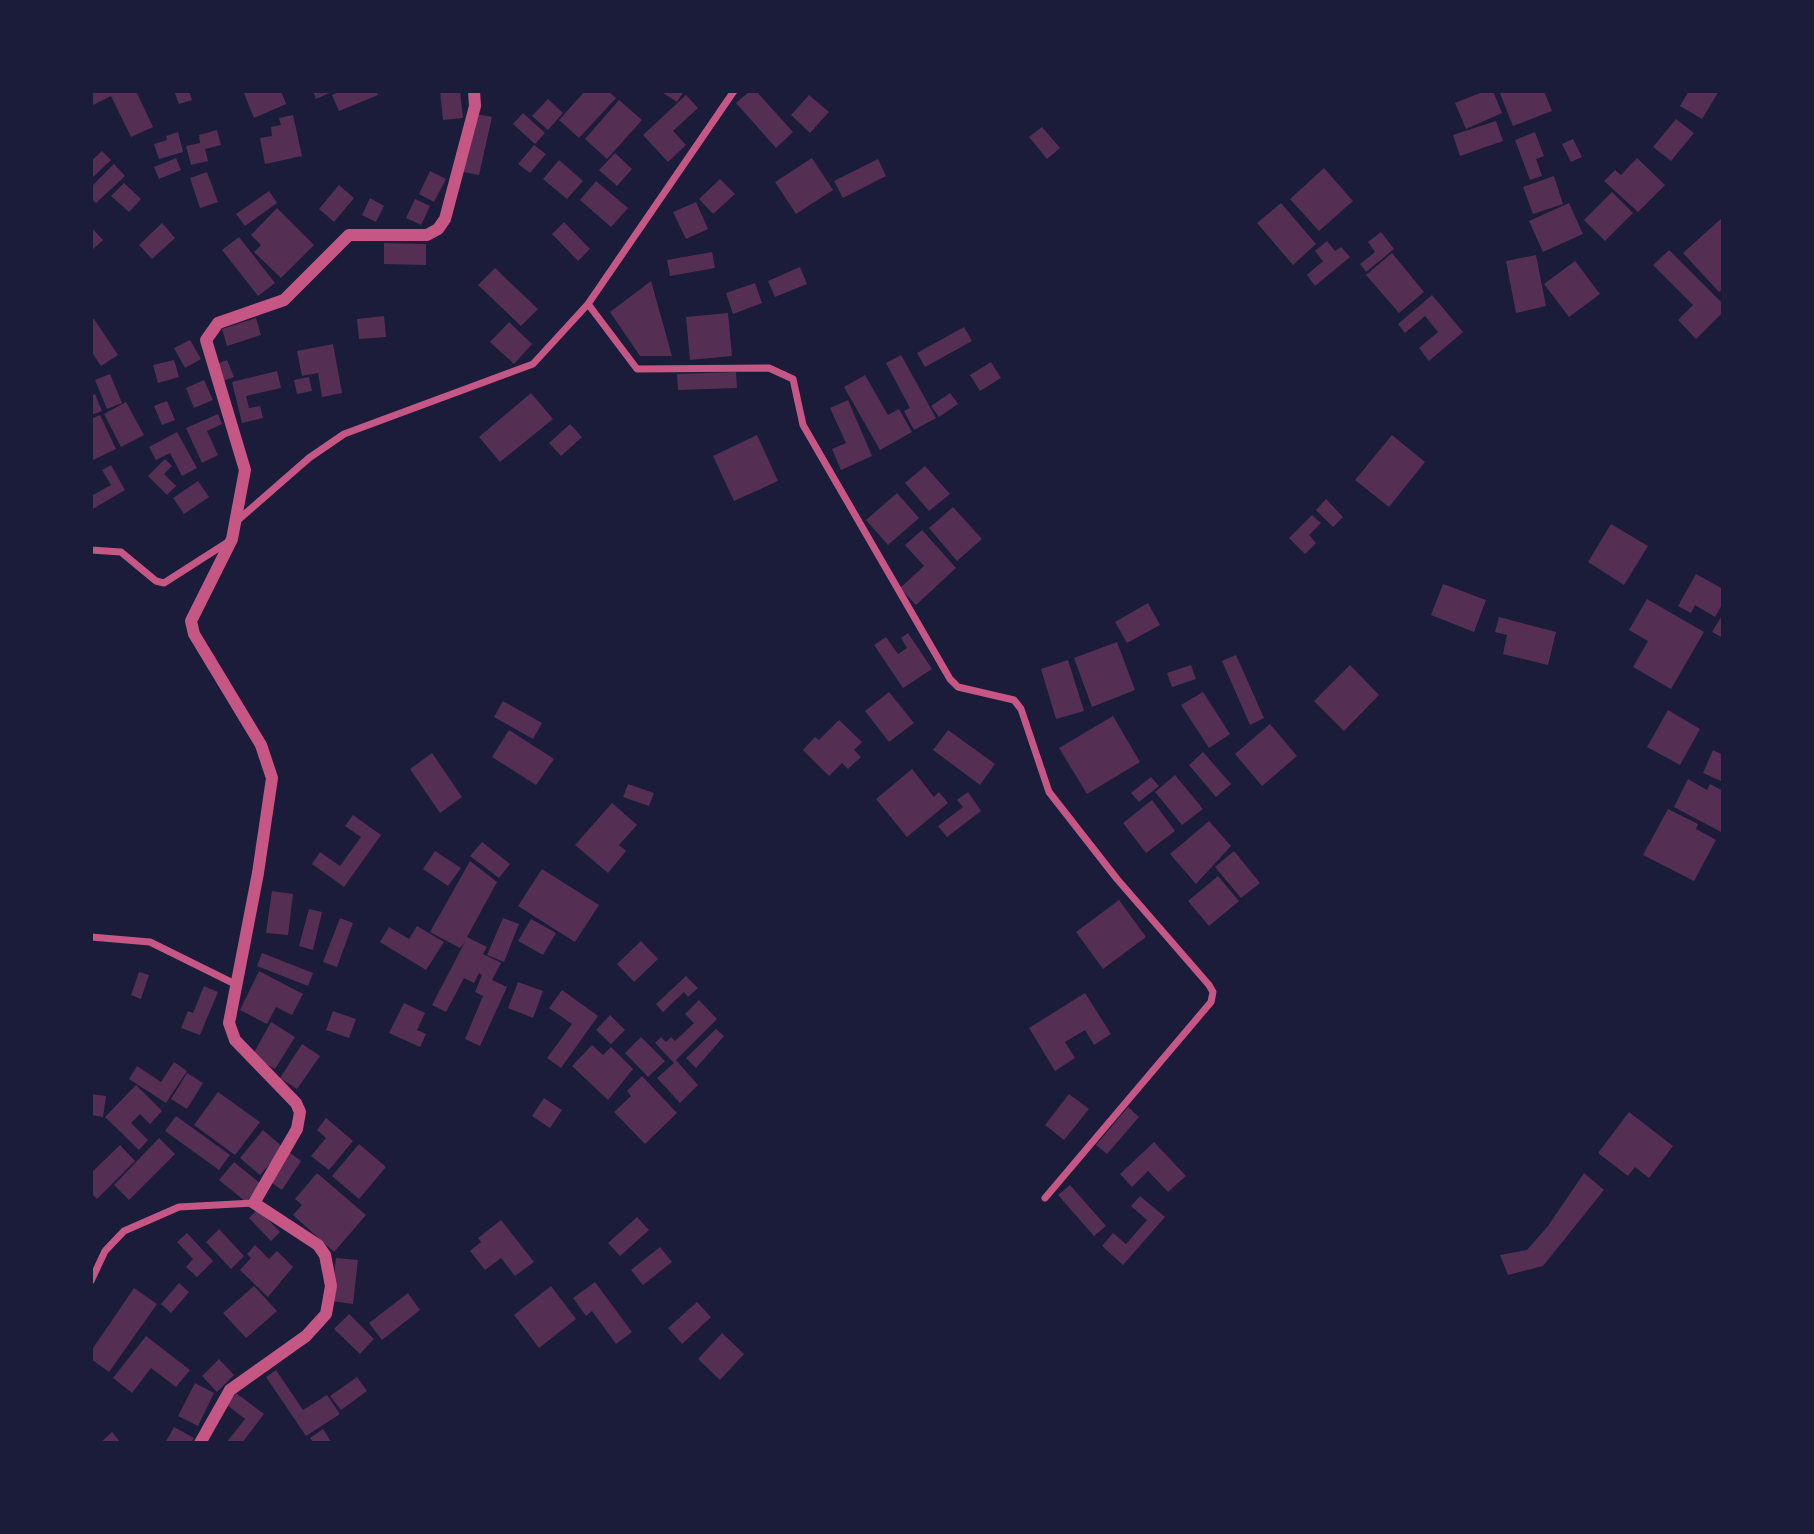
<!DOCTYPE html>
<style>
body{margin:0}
#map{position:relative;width:1814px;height:1534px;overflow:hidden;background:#1b1b3a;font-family:"Asap Condensed",sans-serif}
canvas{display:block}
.frame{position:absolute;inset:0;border:93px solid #1b1b3a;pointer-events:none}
</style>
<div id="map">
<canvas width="1814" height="1534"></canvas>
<div class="frame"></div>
</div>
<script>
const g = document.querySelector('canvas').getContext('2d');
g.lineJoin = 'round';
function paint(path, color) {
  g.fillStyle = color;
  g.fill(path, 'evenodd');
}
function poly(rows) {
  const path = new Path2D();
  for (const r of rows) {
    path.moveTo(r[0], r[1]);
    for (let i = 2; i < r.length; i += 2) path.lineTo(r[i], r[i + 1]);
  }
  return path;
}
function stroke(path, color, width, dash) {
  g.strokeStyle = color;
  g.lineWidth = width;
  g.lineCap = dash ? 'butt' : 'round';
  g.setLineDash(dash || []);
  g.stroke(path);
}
paint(poly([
 [91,91,136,91,153,127,131,137,111,96,91,106],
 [174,91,189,91,192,100,179,104],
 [243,91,281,91,286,104,254,118],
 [313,91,334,91,316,99],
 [341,91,376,91,378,95,339,111,332,95],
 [440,91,460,91,463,118,443,120],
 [585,91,608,91,616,98,579,138,559,120],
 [660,91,684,91,677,102],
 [750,91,756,91,793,132,776,148,736,103],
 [1485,91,1493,91,1502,113,1466,129,1455,103],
 [1499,91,1544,91,1552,111,1513,126],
 [1689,91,1719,91,1702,119,1680,106],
 [686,95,698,108,673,131,686,145,668,162,643,135],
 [809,95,829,112,810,133,791,115],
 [548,99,563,113,548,130,532,116],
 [619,100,642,120,607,159,585,139],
 [523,113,545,133,535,144,513,124],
 [476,114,492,117,479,175,463,172],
 [293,115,302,156,265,164,260,138,272,136,271,127,281,125,279,118],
 [1676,119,1694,133,1671,161,1653,147],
 [1496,121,1503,141,1460,156,1453,135],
 [1042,127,1060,148,1047,159,1029,137],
 [217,130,221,145,205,149,208,161,191,165,186,146,200,143,199,135],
 [178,132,183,152,159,159,154,144,167,140,166,136],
 [1535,132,1544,156,1536,159,1542,176,1530,180,1515,140],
 [1573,139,1582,157,1571,162,1562,144],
 [534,145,546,154,530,173,518,164],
 [102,151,111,160,91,179,91,161],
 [615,153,632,169,617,186,599,170],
 [176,158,181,170,159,179,154,167],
 [812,158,833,190,796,214,775,182],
 [1637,158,1665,185,1638,212,1604,181,1615,170,1621,175],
 [878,159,886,176,843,198,834,181],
 [559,160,583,181,567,199,543,179],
 [114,164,125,176,96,203,91,198,91,187],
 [1324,168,1353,201,1319,231,1290,199],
 [430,171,446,179,434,202,419,194],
 [207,172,218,202,200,208,190,178],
 [1554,176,1563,204,1533,214,1523,187],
 [720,179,735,194,713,214,699,199],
 [596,181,628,208,611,227,580,200],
 [124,183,141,199,129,212,111,196],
 [339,185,354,198,334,222,319,209],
 [269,191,277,203,245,226,236,214],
 [1612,192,1633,213,1605,241,1584,220],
 [370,198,384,206,376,222,362,215],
 [415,199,430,206,421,225,406,218],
 [696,202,708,229,686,239,673,212],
 [1281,203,1316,244,1293,265,1257,223],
 [1569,203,1583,234,1543,252,1529,221],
 [277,208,314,245,281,278,254,252,261,245,251,235],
 [1723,217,1723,288,1719,292,1683,253],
 [564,222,590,249,578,261,552,234],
 [162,223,175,238,152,259,139,245],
 [91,227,103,240,91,251],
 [1381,232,1394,249,1366,272,1360,264,1375,252,1368,242],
 [239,237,275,283,258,296,222,250],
 [1327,241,1335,251,1341,247,1350,257,1315,286,1307,275,1323,261,1315,251],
 [384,243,426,244,426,265,384,264],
 [1669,250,1723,304,1723,312,1696,339,1678,320,1693,305,1653,265],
 [712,252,715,268,670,276,667,260],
 [1392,253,1424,292,1399,313,1366,275],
 [1536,255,1546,306,1516,313,1506,261],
 [1575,261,1600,294,1569,317,1544,284],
 [800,267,807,284,775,297,768,281],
 [495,268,538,309,521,326,478,285],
 [651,281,672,356,640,356,610,312],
 [755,283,762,303,733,314,726,293],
 [1432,295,1463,332,1429,361,1419,348,1438,332,1425,316,1405,333,1398,324],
 [728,313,732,356,690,360,686,317],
 [384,316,386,337,359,339,357,319],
 [256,318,261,335,227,346,222,329],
 [94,319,118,355,101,366,91,351,91,320],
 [509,322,532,344,514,364,490,342],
 [964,327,972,341,925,367,917,353],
 [190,340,201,359,185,368,174,348],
 [333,344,342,393,322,397,318,373,302,376,297,351],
 [901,355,936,418,914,430,904,411,910,408,886,363],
 [174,360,179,377,158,383,153,365],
 [227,360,234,377,223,381,216,364],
 [991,362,1001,378,980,391,970,375],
 [277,371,281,388,246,396,249,408,260,406,263,418,242,423,232,382],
 [736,372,737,388,678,390,677,374],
 [110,374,122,403,107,409,95,380],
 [865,375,888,415,899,409,912,432,880,450,844,387],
 [309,377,312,391,297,394,294,380],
 [204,380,213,400,194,408,186,388],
 [531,393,553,419,500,462,479,437],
 [950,393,958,404,939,417,931,406],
 [95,394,102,411,91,415,91,396],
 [848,400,872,456,841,470,832,449,846,443,830,408],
 [167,401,175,420,162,425,154,406],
 [126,402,144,435,121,447,104,414],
 [218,414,222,424,207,431,218,455,202,463,186,428],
 [100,415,116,449,91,461,91,419],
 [570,424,582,437,561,456,549,443],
 [177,432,197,468,182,476,170,453,156,460,149,447],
 [757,435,778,481,734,501,713,456],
 [1392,435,1425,462,1389,507,1355,480],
 [165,459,172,466,164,474,176,486,167,495,148,476],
 [111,465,125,490,91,510,91,496,111,485,102,470],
 [925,466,950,494,929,511,905,483],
 [198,481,209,497,184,514,173,498],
 [897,493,919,518,888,545,866,520],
 [1326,499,1343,517,1333,527,1316,510],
 [953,507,982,539,957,561,929,528],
 [1312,515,1321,523,1309,535,1316,543,1305,554,1289,538],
 [1611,524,1648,546,1624,585,1588,562],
 [922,530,956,568,916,605,900,588,924,566,905,545],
 [1696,574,1723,589,1723,603,1715,617,1695,605,1691,613,1678,606],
 [1443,584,1486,600,1474,632,1431,615],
 [1647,599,1704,632,1671,689,1633,667,1648,641,1629,630],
 [1148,603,1160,625,1127,643,1115,622],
 [1723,614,1723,638,1712,632],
 [1499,617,1556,632,1548,665,1503,654,1507,635,1495,632],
 [908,633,932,669,903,688,874,645,886,637,898,654,907,648,901,638],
 [1117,642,1135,690,1092,707,1074,658],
 [1236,655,1264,718,1250,725,1222,661],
 [1068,660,1084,711,1056,719,1041,669],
 [1191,665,1196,679,1172,687,1167,673],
 [1350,665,1379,695,1344,731,1314,701],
 [889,692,914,723,889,742,865,711],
 [1203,692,1230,734,1209,748,1181,705],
 [503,701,542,723,533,739,494,717],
 [1668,710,1700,729,1680,765,1647,747],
 [1113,716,1140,762,1087,794,1059,748],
 [839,720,862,742,854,750,861,757,848,769,842,763,829,776,803,750,815,737,819,740],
 [1270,724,1297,756,1262,786,1235,754],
 [509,730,554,759,536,785,492,757],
 [948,730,995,764,980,785,933,750],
 [1713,750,1723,755,1723,782,1703,773],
 [1203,752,1231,784,1216,797,1189,765],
 [432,753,462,797,440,813,410,769],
 [912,769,934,797,939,792,948,803,907,837,876,799],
 [1175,775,1203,809,1182,825,1155,792],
 [1151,777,1159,786,1139,802,1131,793],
 [1688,779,1707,790,1710,784,1723,791,1723,833,1674,807],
 [628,784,654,793,649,806,623,797],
 [968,792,981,811,947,837,938,826,963,807,957,800],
 [1152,800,1175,831,1146,853,1123,823],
 [612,803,637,825,619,845,626,851,608,873,575,845],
 [1668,809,1698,824,1696,829,1716,840,1694,881,1643,855],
 [353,815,381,835,344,887,312,864,320,852,340,866,361,837,345,826],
 [1209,821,1231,846,1196,884,1170,854],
 [482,842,510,864,499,878,470,856],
 [435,851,461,868,448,886,423,869],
 [1234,851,1260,883,1241,898,1215,867],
 [470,861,497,882,467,937,487,947,483,954,501,963,492,980,507,987,480,1046,465,1039,483,996,475,992,482,975,479,973,474,983,464,978,446,1012,432,1005,465,942,460,948,430,932],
 [542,869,599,905,575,942,518,906],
 [1218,876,1239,901,1209,926,1188,901],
 [272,891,293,894,288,935,266,933],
 [1119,900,1146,937,1103,969,1076,932],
 [309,909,322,912,313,950,299,946],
 [340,918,353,923,337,967,323,962],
 [503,918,519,924,504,962,487,955],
 [531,919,556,933,543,955,518,941],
 [417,926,444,942,426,970,380,942,389,927,409,939],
 [641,941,658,959,634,982,617,964],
 [262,953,313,973,308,986,257,966],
 [259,971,303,994,292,1015,276,1007,267,1024,240,1010],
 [139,972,149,975,141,999,131,995],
 [686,976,698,988,688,997,684,992,663,1012,656,1004],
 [518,982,543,991,533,1018,508,1008],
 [204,986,218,992,200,1035,181,1028,188,1011,193,1013],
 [562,990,598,1016,561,1068,547,1058,572,1024,549,1008],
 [1085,993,1111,1034,1094,1045,1085,1030,1065,1042,1075,1058,1055,1071,1029,1028],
 [699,1000,717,1019,676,1060,698,1085,680,1103,657,1078,674,1063,655,1043,661,1037,666,1042,671,1037,675,1041,694,1023,685,1014],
 [404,1003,425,1013,417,1030,426,1034,420,1047,389,1033],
 [333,1011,356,1019,349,1038,326,1030],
 [610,1015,625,1030,611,1044,596,1030],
 [271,1022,295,1037,275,1069,252,1056],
 [716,1029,724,1036,696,1068,686,1058],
 [641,1037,665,1061,648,1077,625,1053],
 [302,1044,320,1056,297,1089,280,1078],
 [592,1045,603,1055,611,1047,633,1069,608,1100,572,1066],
 [174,1062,187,1071,166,1103,129,1079,137,1066,161,1082],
 [187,1073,203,1083,187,1109,171,1099],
 [642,1076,677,1113,645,1144,614,1112,631,1096,627,1091],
 [136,1085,162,1111,150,1124,140,1114,131,1123,148,1140,139,1150,105,1117],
 [218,1092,260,1122,235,1155,194,1125],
 [91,1094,106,1096,103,1117,91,1115],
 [1069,1094,1089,1109,1064,1140,1045,1125],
 [544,1098,562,1110,550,1128,532,1116],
 [1128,1107,1139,1117,1107,1154,1096,1145],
 [1629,1112,1673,1146,1649,1178,1635,1167,1628,1176,1598,1153],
 [176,1116,230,1155,219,1170,165,1131],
 [326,1118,353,1141,329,1170,311,1156,326,1138,317,1130],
 [263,1130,284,1148,260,1175,240,1158],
 [159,1138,175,1154,129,1200,114,1185],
 [1154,1142,1186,1176,1168,1192,1148,1171,1132,1187,1120,1174],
 [359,1144,386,1167,359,1199,332,1176],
 [120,1145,135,1161,97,1199,91,1193,91,1173],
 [289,1152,301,1161,282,1190,269,1181],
 [234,1162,261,1184,246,1202,219,1180],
 [317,1173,366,1215,334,1252,293,1215,302,1205,295,1199],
 [1584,1173,1604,1190,1543,1266,1508,1275,1500,1255,1527,1250,1548,1226],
 [1070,1185,1106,1226,1094,1236,1058,1195],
 [1140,1196,1165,1217,1123,1265,1102,1246,1113,1233,1126,1244,1147,1220,1131,1206],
 [258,1209,280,1232,271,1241,249,1218],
 [637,1217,649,1230,620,1256,608,1243],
 [501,1220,534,1262,515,1276,501,1258,485,1270,470,1251,481,1242,478,1238],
 [219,1229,244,1256,231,1269,206,1242],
 [187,1233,213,1261,197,1277,186,1267,193,1259,177,1242],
 [255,1245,269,1259,277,1251,293,1267,268,1297,240,1270,251,1258,247,1254],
 [660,1247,672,1262,643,1285,631,1270],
 [336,1258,358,1260,353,1304,331,1301],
 [595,1282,632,1332,616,1344,592,1311,586,1316,573,1298],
 [179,1283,189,1292,171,1313,161,1304],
 [254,1286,277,1311,246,1338,223,1313],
 [551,1286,576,1319,539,1348,514,1315],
 [134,1288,157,1304,109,1372,91,1359,91,1351],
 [408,1293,420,1310,382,1340,369,1323],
 [697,1302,711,1317,682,1344,668,1328],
 [349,1314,374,1339,360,1354,334,1329],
 [722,1333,744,1354,720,1380,698,1359],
 [146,1336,190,1370,176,1387,151,1368,132,1393,113,1378],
 [219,1359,234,1375,217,1392,202,1376],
 [276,1370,303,1410,327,1395,340,1414,306,1436,266,1377],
 [357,1377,367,1391,341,1410,330,1396],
 [195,1383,214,1393,198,1426,178,1416],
 [236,1393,264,1414,242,1443,226,1443,245,1419,227,1405],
 [174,1427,194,1438,191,1443,165,1443],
 [323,1429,332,1443,314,1443,310,1438],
 [112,1432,121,1443,100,1443]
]), '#542f53');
stroke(poly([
 [588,304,637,369,769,368,793,379,803,425,950,679,958,687,1014,700,1021,709,1049,792,1117,879,1209,985,1213,992,1211,1002,1045,1198],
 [238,520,309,458,344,434,533,364,588,304,734,91],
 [91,550,121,552,156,581,164,583,228,542],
 [91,937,150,942,235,984],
 [91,1281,105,1251,124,1231,179,1207,254,1203]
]), '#c65784', 7);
stroke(poly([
 [200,1443,230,1390,306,1336,326,1314,331,1286,325,1255,318,1245,254,1203,297,1129,300,1112,296,1103,235,1040,229,1023,258,873,272,778,261,745,194,634,191,621,232,539,245,470,206,340,218,323,284,300,349,235,427,235,438,229,445,219,475,106,474,91]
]), '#c65784', 12);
</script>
